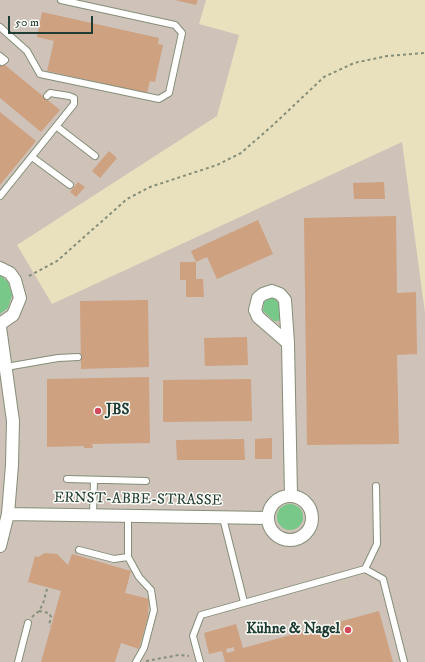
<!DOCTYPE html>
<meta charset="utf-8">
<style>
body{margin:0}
#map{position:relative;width:425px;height:662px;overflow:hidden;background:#e9e0bd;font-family:"IM FELL DW Pica",serif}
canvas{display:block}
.scale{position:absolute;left:8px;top:16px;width:85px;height:18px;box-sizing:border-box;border:2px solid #1f3d34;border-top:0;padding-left:5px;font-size:12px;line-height:14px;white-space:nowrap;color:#1f3d34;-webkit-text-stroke:3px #fdfcf7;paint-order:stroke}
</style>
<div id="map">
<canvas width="425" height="662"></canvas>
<div class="scale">50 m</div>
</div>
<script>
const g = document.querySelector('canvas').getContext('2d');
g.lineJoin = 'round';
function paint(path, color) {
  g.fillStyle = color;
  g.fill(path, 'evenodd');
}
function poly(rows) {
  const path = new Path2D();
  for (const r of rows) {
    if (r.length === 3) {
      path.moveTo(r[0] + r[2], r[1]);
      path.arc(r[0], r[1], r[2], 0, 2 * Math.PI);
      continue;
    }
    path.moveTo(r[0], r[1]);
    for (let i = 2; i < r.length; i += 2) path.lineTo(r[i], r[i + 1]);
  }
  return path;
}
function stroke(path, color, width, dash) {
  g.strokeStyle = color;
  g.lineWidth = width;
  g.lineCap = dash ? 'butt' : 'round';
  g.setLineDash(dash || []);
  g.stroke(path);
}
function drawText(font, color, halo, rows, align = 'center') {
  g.font = font + ' "IM FELL DW Pica",serif';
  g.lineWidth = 3;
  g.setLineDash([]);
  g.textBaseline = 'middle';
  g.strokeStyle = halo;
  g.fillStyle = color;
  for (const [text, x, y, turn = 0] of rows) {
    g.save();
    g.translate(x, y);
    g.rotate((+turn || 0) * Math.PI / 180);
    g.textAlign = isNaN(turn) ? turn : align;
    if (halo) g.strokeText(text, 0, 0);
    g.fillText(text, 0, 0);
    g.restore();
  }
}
paint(poly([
 [0,0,206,0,199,24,239,35,217,116,17,245,52,304,402,142,425,313,425,662,0,662]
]), '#cec2b9');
paint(poly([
 [0,275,8,282,12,295,8,308,0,314],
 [274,298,281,306,281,318,278,321,274,321,263,311,264,302,269,299],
 [290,517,13]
]), '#78c889');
paint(poly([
 [175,0,198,0,196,5],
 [42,12,159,38,158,44,163,45,155,82,150,81,147,93,47,71,54,41,37,37],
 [0,61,60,110,41,132,0,98],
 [0,112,36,141,0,185],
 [109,151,117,158,100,178,92,171],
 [78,182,85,187,76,197,70,192],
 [384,182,385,199,354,199,353,183],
 [396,216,397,293,416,292,417,354,397,355,399,444,307,445,304,218],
 [258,220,273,254,217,279,207,257,196,262,196,279,203,279,204,297,186,297,186,280,180,280,180,262,196,262,191,251],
 [148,300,149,367,81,369,80,301],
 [247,337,248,365,205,366,204,338],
 [149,377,150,443,92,444,93,448,84,448,84,446,47,447,47,379],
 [251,379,252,421,163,422,163,380],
 [272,438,272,459,255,459,255,439],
 [244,439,245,460,177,460,176,440],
 [45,553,57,554,68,565,72,554,131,571,125,593,149,599,148,617,139,649,121,643,115,662,41,662,61,591,28,582,35,556,38,557],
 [379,611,393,662,225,662,222,651,209,654,204,633,236,624,243,648],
 [234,647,234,651,227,653,226,649]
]), '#cea180');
const service = poly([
 [0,27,27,51,40,74,159,99,169,93,182,33,175,25,61,0],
 [0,56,5,60,2,62],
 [56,126,95,156],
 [32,157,70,185],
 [0,196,74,104,74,98,69,96,50,93,47,96],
 [6,367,58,358,78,357],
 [67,479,146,481],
 [93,515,94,480],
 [128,516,128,557,139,577,151,590,154,610,144,648,136,662],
 [223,518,244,602],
 [79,550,114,559,128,557],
 [365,569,377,544,376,486],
 [18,662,28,623],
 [200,662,193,636,201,615,365,569,383,579,404,662]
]);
const minor = poly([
 [0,268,10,273,15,280,20,298,13,315,0,324],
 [272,291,280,294,285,300,288,343,258,317,255,310,258,298,263,294,272,291],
 [0,327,13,421,12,465,8,514,0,546],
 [288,343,291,495],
 [290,518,22],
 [8,514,268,518]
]);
stroke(service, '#848e78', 8);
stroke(minor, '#848e78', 14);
stroke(poly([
 [29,276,57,261,127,199,150,187,217,165,241,153,272,126,324,77,354,63,387,56,425,53],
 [39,611,49,613,51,617,49,625,50,626],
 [32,617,39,611,43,604,47,589],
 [146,661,179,655,189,656]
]), '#848e78', 2, [3, 3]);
stroke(service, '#fff', 6);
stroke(minor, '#fff', 12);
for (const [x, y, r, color] of [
 [98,411,4,"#d1495b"],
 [348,630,4,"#d1495b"]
]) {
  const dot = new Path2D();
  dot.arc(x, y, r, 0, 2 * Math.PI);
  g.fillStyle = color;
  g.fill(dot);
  stroke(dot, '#fdfcf7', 1.5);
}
drawText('bold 15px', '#1f3d34', '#fdfcf7', [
 ["JBS",106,411],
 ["Kühne & Nagel",340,630,"right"]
], 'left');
drawText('15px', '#1f3d34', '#fdfcf7', [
 ["ERNST-ABBE-STRASSE",138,500,1]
]);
</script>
